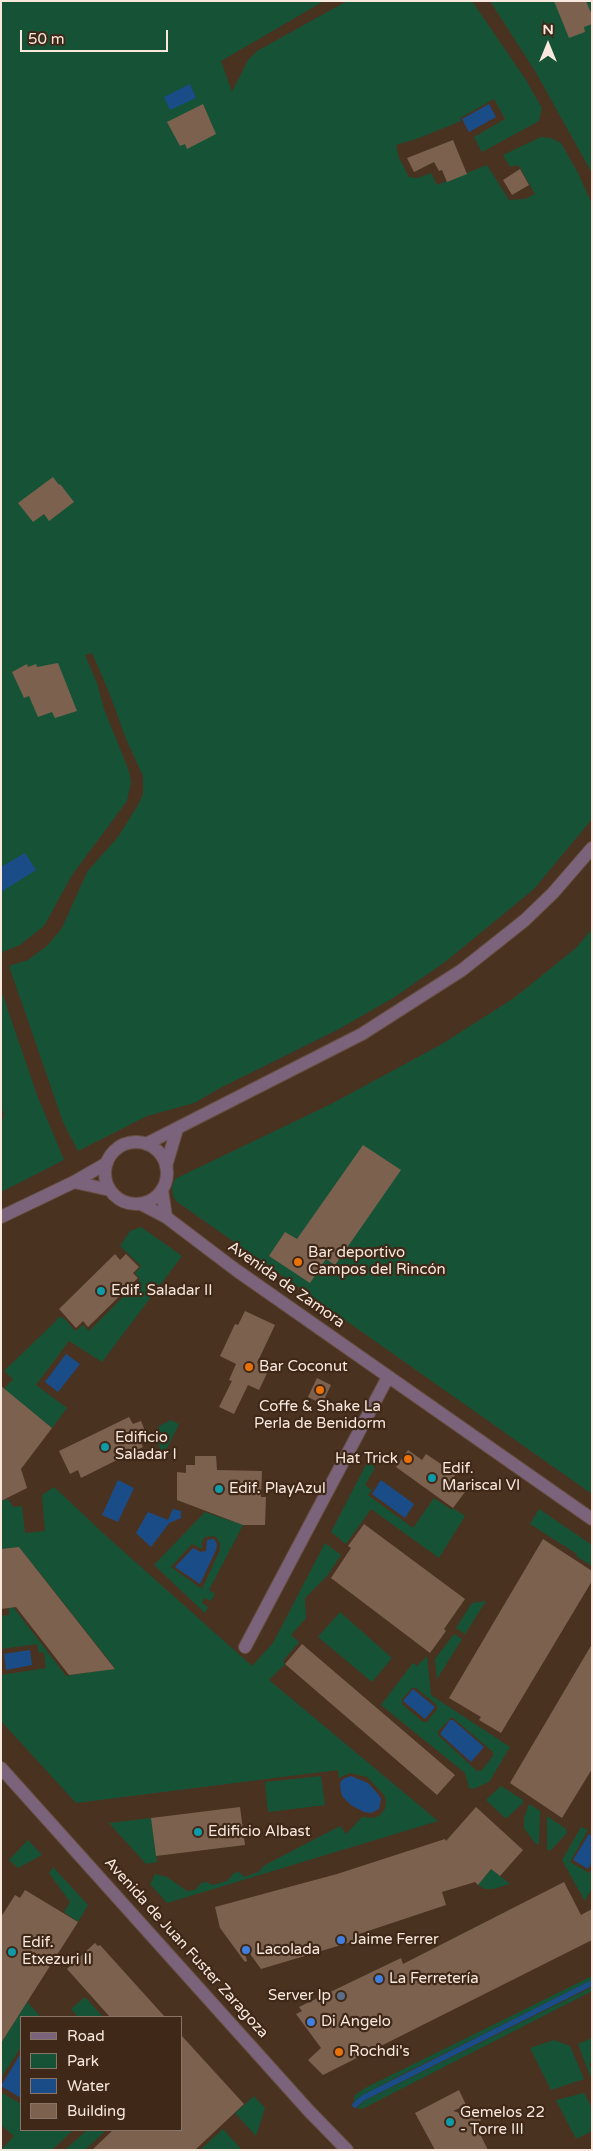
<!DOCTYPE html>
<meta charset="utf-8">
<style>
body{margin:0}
#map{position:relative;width:593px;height:2151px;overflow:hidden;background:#4a3221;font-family:"Varela Round",sans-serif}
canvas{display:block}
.frame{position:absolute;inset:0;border:2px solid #f8e8de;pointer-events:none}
.legend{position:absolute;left:20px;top:2016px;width:162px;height:115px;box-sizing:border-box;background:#3f2817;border:1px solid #897567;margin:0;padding:6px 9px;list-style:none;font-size:15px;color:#f8e8de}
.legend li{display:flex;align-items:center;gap:10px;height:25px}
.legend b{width:25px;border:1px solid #897567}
.north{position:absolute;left:523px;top:20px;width:50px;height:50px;-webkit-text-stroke:4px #3f2817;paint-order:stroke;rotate:0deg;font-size:14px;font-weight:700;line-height:20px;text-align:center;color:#f8e8de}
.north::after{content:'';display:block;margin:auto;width:18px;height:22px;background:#f8e8de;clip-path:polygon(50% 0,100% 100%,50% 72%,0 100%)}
.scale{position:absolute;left:20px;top:30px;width:148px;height:22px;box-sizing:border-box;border:2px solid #f8e8de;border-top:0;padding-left:6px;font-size:15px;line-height:18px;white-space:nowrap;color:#f8e8de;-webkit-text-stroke:4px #3f2817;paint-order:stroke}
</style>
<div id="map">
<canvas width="593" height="2151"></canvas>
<div class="frame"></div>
<ul class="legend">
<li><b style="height:6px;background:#7c637c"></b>Road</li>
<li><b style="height:14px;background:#165336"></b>Park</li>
<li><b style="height:14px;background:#1a4d88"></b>Water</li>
<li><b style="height:14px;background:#7c614f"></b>Building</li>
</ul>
<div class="north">N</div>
<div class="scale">50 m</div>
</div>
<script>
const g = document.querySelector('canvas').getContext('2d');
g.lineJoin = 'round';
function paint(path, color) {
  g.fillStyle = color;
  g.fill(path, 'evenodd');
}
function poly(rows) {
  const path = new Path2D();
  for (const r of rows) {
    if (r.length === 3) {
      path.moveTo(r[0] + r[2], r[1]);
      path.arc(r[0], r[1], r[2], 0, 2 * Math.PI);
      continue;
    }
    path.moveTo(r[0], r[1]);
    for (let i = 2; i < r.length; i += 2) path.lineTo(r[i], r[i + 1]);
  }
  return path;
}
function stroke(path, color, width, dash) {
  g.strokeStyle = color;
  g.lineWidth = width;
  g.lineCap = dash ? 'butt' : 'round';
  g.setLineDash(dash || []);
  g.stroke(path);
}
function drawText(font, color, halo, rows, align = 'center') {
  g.font = font + ' "Varela Round",sans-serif';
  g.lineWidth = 4.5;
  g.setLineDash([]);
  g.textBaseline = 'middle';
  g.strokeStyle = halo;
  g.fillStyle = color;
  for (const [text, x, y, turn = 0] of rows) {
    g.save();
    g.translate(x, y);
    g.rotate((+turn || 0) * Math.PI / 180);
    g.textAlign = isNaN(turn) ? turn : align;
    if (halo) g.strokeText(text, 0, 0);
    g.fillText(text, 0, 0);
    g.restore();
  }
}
paint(poly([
 [1,1,324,1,221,61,232,92,248,60,257,51,347,1,472,1,526,80,542,108,539,121,482,152,474,137,505,119,494,99,460,118,461,121,419,138,396,145,399,158,409,177,418,178,431,173,437,185,487,165,509,200,525,199,535,194,519,166,516,165,510,167,503,155,541,137,551,138,561,143,578,173,592,204,592,819,534,889,445,962,393,998,339,1029,222,1087,194,1103,147,1116,78,1151,63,1122,9,966,28,960,47,946,62,928,87,872,118,837,138,805,143,794,143,776,126,739,109,692,92,653,85,655,97,683,104,709,129,771,131,782,127,801,72,875,44,926,20,945,2,952],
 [490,1,592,1,592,173,535,71],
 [592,929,592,1494,176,1201,173,1196,172,1187,175,1179,181,1176,331,1104,442,1044,514,998,576,948],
 [1,990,37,1095,64,1160,1,1192,1,1124,4,1115,1,1105],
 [141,1227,182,1256,102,1362,69,1341,36,1385,67,1408,52,1428,4,1389,13,1379,4,1371,56,1321,58,1317,64,1318,75,1331,83,1325,89,1331,140,1280,135,1273,141,1266,120,1246,130,1231],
 [171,1420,179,1424,162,1458,158,1442,159,1426],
 [368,1461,375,1468,365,1485,372,1490,368,1495,413,1528,434,1498,452,1510,453,1508,465,1516,439,1558,371,1509,346,1544,331,1532],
 [54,1487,104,1534,252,1666,273,1643,325,1543,341,1555,327,1576,305,1598,306,1618,291,1635,299,1642,283,1661,285,1664,269,1680,438,1821,167,1903,150,1884,155,1874,167,1877,187,1891,195,1890,201,1883,207,1882,212,1885,227,1881,234,1873,239,1872,244,1877,258,1872,265,1865,338,1827,340,1826,346,1834,362,1817,373,1818,379,1816,385,1809,386,1801,384,1795,367,1777,350,1773,339,1778,338,1770,76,1803,1,1721,1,1675,46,1668,44,1652,39,1653,37,1644,1,1649,1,1616,9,1615,9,1605,11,1604,66,1676,115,1668,19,1547,1,1549,1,1501,8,1499,13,1507,22,1506,25,1533,45,1531,42,1495],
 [539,1509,592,1545,592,1566,576,1556,577,1554,530,1524],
 [205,1512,243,1525,209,1590,215,1594,211,1601,204,1598,202,1603,208,1607,205,1613,154,1565],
 [215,1536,220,1543,220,1550,202,1589,171,1567,192,1544,202,1549,202,1541,205,1537],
 [486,1601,465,1634,456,1628,472,1603],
 [340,1612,392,1658,372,1682,318,1637],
 [454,1634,462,1639,437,1679,435,1659],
 [427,1656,431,1695,510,1747,489,1782,473,1789,469,1788,465,1773,381,1705,413,1663,417,1666],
 [412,1688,416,1688,437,1705,437,1709,427,1722,423,1722,402,1704,402,1699],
 [452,1717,493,1752,493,1756,482,1770,477,1771,438,1735,438,1731],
 [321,1776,325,1805,268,1812,265,1782],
 [501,1786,523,1800,523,1803,508,1817,505,1818,486,1800],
 [529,1804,540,1811,539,1845,535,1843,524,1828,524,1818],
 [547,1816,566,1829,567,1833,550,1851,547,1849],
 [151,1818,157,1862,146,1864,109,1823],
 [581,1827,588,1830,570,1862,589,1873,592,1869,592,1888,585,1901,562,1860],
 [28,1840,42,1855,18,1868,9,1860],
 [53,1867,88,1905,78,1922,64,1912,70,1902,49,1873],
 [491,1869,500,1876,510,1884,493,1889,485,1889,478,1885],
 [592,1976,592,1980,399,2076,361,2096,353,2103,355,2095,365,2088],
 [592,1987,592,1991,362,2109,357,2108,364,2101],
 [85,1997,103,2017,78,2017,71,2009],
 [27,2002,41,2017,21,2017,21,2047,1,2078,1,2043],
 [592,2038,592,2062,589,2064,592,2070,591,2078,578,2044],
 [554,2040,570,2046,584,2079,551,2090,530,2048],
 [2,2093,21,2104,21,2130,73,2130,52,2150,1,2150,14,2136,1,2125],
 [584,2093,592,2108,592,2131,576,2139,556,2100],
 [254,2096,265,2108,256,2136,235,2113],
 [223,2129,242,2150,200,2150],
 [87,2130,106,2130,85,2150,65,2150]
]), '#165336');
paint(poly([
 [190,84,196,98,170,110,164,97],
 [489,104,496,117,469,132,462,119],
 [25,853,36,870,1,892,1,867],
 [66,1354,80,1364,58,1392,45,1382],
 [118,1480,134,1488,118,1522,102,1515],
 [381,1480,414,1504,405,1518,372,1494],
 [173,1509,181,1511,181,1518,169,1523,151,1547,136,1533,148,1512,168,1520],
 [214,1539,217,1544,216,1550,200,1584,175,1567,193,1548,201,1552,206,1551,207,1540],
 [30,1650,32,1665,6,1670,4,1654],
 [413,1689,435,1707,425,1719,403,1701],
 [450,1720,453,1720,484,1747,471,1762,440,1734],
 [351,1776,368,1783,378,1794,381,1799,379,1809,371,1813,364,1812,351,1805,343,1797,341,1793,340,1783,343,1779],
 [589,1834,592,1836,592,1862,588,1869,573,1860],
 [21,2053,21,2098,1,2086]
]), '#1a4d88');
stroke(poly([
 [355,2105,363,2098,592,1983]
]), '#1a4d88', 5.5);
paint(poly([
 [554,1,586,1,592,15,592,24,584,27,585,32,569,38],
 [203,104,216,134,187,149,185,144,180,146,167,122],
 [453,140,467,174,447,182,442,170,439,171,434,162,414,172,407,158],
 [520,169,529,185,512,195,503,180],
 [53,477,59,485,60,484,74,502,49,521,44,514,33,522,18,503],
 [58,663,77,711,55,718,52,712,38,717,29,696,24,698,12,672,27,664,28,667,36,664,37,667],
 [363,1145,401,1170,335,1265,326,1259,310,1283,269,1256,285,1232,297,1239],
 [115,1254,120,1260,126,1254,139,1267,133,1273,138,1278,88,1327,83,1321,76,1328,59,1309],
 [245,1311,275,1325,257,1363,269,1369,259,1390,248,1385,234,1414,219,1407,232,1381,229,1380,236,1364,220,1356,235,1324,238,1325],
 [317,1378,331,1385,322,1404,308,1397],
 [1,1386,52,1428,21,1469,27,1488,1,1501],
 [129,1417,133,1424,141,1421,147,1436,140,1440,143,1447,81,1478,78,1470,70,1474,59,1451],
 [408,1450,422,1460,426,1454,456,1474,451,1481,465,1492,453,1508,396,1467],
 [195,1456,216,1456,217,1470,262,1471,261,1497,266,1497,265,1525,243,1525,177,1500,177,1472,186,1473,186,1465,195,1465],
 [364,1524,465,1599,444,1629,446,1631,430,1653,331,1578,351,1548,348,1546],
 [543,1539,592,1571,592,1581,501,1733,479,1720,481,1717,449,1698],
 [19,1547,115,1669,69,1675,16,1607,1,1609,1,1549],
 [302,1644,455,1775,437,1795,285,1664],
 [592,1644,592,1769,562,1818,510,1783],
 [240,1807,245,1845,156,1856,151,1818],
 [476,1807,523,1850,500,1876,491,1869,478,1885,475,1882,442,1892,446,1905,356,1935,358,1940,261,1969,242,1943,247,1961,245,1962,220,1928,215,1907,337,1874,445,1839,446,1841],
 [564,1882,581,1915,592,1909,592,1940,323,2075,308,2060,321,2048,296,2014,302,2011,299,2007,401,1958,403,1964],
 [25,1890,78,1922,1,2043,1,1917,15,1895,20,1898],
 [95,1943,98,1946,100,1945,165,2017,110,2017,67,1969],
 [181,2035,244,2104,195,2150,92,2150,113,2130,181,2130],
 [459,2090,466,2105,453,2111,481,2119,479,2125,483,2135,481,2136,488,2150,435,2150,415,2113]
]), '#7c614f');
const minor = poly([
 [162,1190,166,1217],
 [141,1204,166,1217,236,1270,592,1519],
 [245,1647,388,1377],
 [1,1768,309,2111,347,2150]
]);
const tertiary = poly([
 [136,1173,31],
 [146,1144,362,1034,462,970,525,920,553,893,592,848],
 [166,1166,177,1129],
 [74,1182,110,1190],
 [1,1217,74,1182,107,1163]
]);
stroke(minor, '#664f3f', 14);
stroke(tertiary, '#664f3f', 14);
stroke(minor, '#7c637c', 12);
stroke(tertiary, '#7c637c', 12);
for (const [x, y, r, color] of [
 [298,1262,5,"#e8710a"],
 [101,1291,5,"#0f9aa8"],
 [249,1367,5,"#e8710a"],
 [320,1390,5,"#e8710a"],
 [105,1447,5,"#0f9aa8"],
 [408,1459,5,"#e8710a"],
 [432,1478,5,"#0f9aa8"],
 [219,1489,5,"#0f9aa8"],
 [198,1832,5,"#0f9aa8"],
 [341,1940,5,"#3f7fe0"],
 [246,1950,5,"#3f7fe0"],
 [12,1952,5,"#0f9aa8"],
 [379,1979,5,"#3f7fe0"],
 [341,1996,5,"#5c6f8a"],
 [311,2022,5,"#3f7fe0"],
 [339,2052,5,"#e8710a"],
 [450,2122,5,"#0f9aa8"]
]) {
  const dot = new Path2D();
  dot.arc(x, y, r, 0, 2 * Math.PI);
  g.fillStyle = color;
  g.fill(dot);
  stroke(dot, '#3f2817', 2);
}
drawText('15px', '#f8e8de', '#3f2817', [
 ["Bar deportivo",308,1253],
 ["Campos del Rincón",308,1270],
 ["Edif. Saladar II",111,1291],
 ["Bar Coconut",259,1367],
 ["Coffe & Shake La",320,1407,"center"],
 ["Perla de Benidorm",320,1424,"center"],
 ["Edificio",115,1438],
 ["Saladar I",115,1455],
 ["Hat Trick",398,1459,"right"],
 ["Edif.",442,1469],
 ["Mariscal VI",442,1486],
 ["Edif. PlayAzul",229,1489],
 ["Edificio Albast",208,1832],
 ["Jaime Ferrer",351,1940],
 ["Edif.",22,1943],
 ["Etxezuri II",22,1960],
 ["Lacolada",256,1950],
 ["La Ferretería",389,1979],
 ["Server Ip",331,1996,"right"],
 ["Di Angelo",321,2022],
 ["Rochdi's",349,2052],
 ["Gemelos 22",460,2113],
 ["- Torre III",460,2130]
], 'left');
drawText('15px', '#f8e8de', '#3f2817', [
 ["Avenida de Zamora",286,1285,35],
 ["Avenida de Juan Fuster Zaragoza",186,1948,48]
]);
</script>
